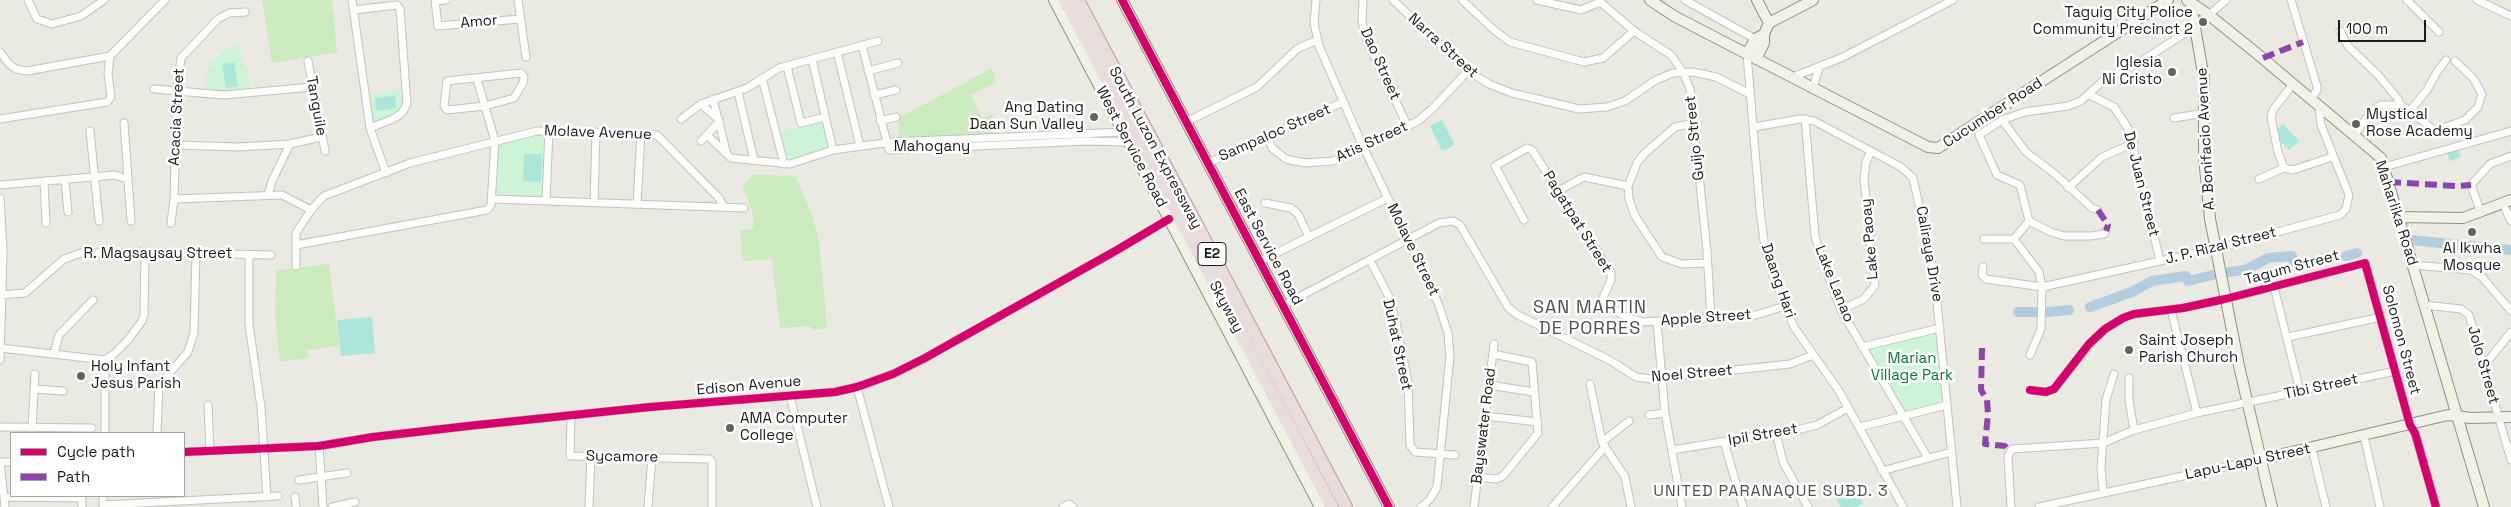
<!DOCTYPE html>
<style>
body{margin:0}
#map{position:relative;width:2511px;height:507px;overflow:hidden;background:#eae9e2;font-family:"Space Grotesk",sans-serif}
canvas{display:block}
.legend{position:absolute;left:10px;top:432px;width:175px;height:65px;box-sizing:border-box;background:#fff;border:1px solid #a4a4a4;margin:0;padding:6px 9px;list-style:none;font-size:15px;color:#1b1b1b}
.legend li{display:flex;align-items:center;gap:10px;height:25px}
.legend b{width:25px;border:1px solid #a4a4a4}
.scale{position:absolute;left:2338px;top:20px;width:88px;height:22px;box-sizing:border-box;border:2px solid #1b1b1b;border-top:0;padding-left:6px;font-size:15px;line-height:18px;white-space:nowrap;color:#1b1b1b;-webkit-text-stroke:4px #fff;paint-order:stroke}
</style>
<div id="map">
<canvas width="2511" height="507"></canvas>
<ul class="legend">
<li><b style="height:6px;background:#d6006c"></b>Cycle path</li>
<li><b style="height:6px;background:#8e44ad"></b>Path</li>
</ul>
<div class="scale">100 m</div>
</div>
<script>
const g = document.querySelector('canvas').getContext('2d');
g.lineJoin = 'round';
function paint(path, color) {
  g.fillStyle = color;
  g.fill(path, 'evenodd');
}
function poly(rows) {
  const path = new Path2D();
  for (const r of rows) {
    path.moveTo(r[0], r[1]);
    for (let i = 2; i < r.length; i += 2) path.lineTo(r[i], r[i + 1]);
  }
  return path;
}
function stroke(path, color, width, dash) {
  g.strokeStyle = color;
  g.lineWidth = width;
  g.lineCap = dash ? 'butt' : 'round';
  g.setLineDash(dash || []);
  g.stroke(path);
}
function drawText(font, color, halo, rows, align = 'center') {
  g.font = font + ' "Space Grotesk",sans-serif';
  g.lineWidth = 5;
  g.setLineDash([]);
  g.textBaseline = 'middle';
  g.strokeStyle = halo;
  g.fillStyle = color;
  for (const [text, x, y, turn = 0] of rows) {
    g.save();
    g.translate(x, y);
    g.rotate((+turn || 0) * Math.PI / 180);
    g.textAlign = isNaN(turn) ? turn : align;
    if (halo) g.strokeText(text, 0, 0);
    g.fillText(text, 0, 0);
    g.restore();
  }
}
paint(poly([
 [262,0,332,0,337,52,272,63],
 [992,68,996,82,971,95,982,118,993,114,993,135,898,139,899,118],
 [755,174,796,177,813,218,819,242,827,328,811,330,810,326,780,328,772,259,743,261,740,230,753,229,754,223,752,210,742,186],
 [329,264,339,346,307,350,308,358,280,362,275,317,276,270]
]), '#cbebbe');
paint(poly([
 [238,42,243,67,247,68,250,92,224,93,204,91,208,68,222,52],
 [404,89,405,102,401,110,392,116,374,122,371,117,368,95],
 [822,122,829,148,794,159,787,159,780,132],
 [537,134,546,134,542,197,500,195,495,192,498,143],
 [1938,330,1944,403,1904,413,1867,348]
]), '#cdf4d6');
paint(poly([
 [234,62,238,86,226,88,222,64],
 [395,96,396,108,376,111,375,98],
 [1442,120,1455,145,1442,151,1430,126],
 [2283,124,2299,141,2289,150,2273,133],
 [2458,149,2461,157,2450,161,2447,152],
 [524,154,542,154,541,182,523,181],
 [372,317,375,353,341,356,337,320],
 [1848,481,1863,503,1856,507,1841,507,1831,492]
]), '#aae6da');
stroke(poly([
 [2411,240,2511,250],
 [2346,256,2357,253],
 [2229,272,2245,270,2268,258,2292,256,2295,264,2307,264,2333,256],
 [2090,307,2132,292,2152,281,2186,276,2188,281,2213,275],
 [2018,312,2037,312],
 [2047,312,2069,310]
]), '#b3cce0', 10);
const street = poly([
 [28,0,37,19,52,24,81,16,104,0],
 [352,0,370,128,386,173],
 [435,0,438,26,520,19],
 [518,0,526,57],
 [1316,0,1314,23,1319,46,1361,142,1438,303,1448,333,1450,356,1437,487,1430,499,1421,507],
 [1363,0,1362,20,1365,37,1408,127],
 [1393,0,1468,71,1489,84,1512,93,1579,109,1607,107,1625,101,1656,80,1673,73,1693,72,1716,77,1750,94],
 [1462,0,1494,30,1510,42,1584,62,1603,58,1634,31],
 [1537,0,1581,10,1600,2],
 [1598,0,1634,31,1671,55,1683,72,1690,89,1707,251,1711,318],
 [1685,0,1755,39],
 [2291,0,2317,86,2317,90,2311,99],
 [2407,0,2439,32],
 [2477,0,2511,16],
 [435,1,446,0],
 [354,10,397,5,400,9,407,104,402,113,393,119,370,128],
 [2209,15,2226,0],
 [2340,31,2348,46,2378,75,2398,99,2400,105],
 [862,45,889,150,1087,141,1128,142],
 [0,52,9,64,16,69,27,71,110,56],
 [837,52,860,146],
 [1747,54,1760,210,1765,248,1772,272,1794,327,1839,391,1903,507],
 [812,59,833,150],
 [308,61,325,151],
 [787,66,801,123,825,117],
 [868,71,898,63],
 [521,73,524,77,523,83,514,98,485,106,447,110,444,106,447,81,521,73],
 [1793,77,1843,57,1953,0],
 [762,78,784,164],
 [1813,87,1819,68],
 [154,89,224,95,312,87],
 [738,92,754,160],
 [874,95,896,90],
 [2090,95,2114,107,2129,130,2160,261],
 [713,99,727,154],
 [701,104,719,120],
 [2410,111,2427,90,2437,72,2446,60],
 [2174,118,2205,113],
 [0,119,107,102,111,97,108,74,110,56,165,0],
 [681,119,701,104,747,88,779,68,878,41],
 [1805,119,1815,236,1820,254,1841,310,1928,458],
 [2002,120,2026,152,2055,174,2092,208,2098,210],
 [880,121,896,117],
 [1186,122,1257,87,1297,49,1317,40],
 [124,123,131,221],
 [1695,123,1675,127,1644,154,1637,163,1632,176,1628,186,1629,199,1635,216,1662,257,1682,264,1707,263],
 [1754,127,1800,119,1814,121,1901,167,1913,178,1934,272,1957,507],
 [90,131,99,221],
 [707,135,731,158,790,164,833,150,892,142,1123,132],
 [2355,135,2371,111,2381,105,2400,105,2406,108,2435,131,2465,120,2478,107,2482,94,2473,78,2455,61],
 [1267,137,1272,148,1286,159,1305,163,1333,161,1418,121,1432,109,1468,71],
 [701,141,719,122],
 [175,145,239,147,290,144,321,137],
 [1208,163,1343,102],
 [2384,167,2511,131],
 [2284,168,2278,152,2271,117,2273,110,2293,84],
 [2259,179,2284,168,2293,170,2332,157],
 [65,180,68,212],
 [44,181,46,223],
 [0,185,115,175,127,179],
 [2068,188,2102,157,2134,143],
 [1558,191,1584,177,1628,186],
 [268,195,272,181,290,144],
 [0,198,3,250,0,360],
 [174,199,282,195,311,210],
 [491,199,744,208],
 [546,200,549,131],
 [594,202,596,132],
 [1265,203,1291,208,1298,214,1309,237],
 [637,204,641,133],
 [2503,204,2511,221],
 [2481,213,2471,185,2490,164,2511,156],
 [1524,220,1495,166,1527,148,1532,150,1611,273,1611,280,1601,302,1628,318,1643,322,1756,315,1785,306],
 [2029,221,2020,185,1997,175,1979,135,2002,120,2025,112,2068,106,2081,101,2105,79,2140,62,2196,26],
 [2029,221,2051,232,2064,236,2091,236,2104,234,2106,231],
 [171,223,174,199,177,91,181,58,218,19,229,13,245,12],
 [1984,239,2014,239,2039,272,2042,287,2041,329,2030,355],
 [2014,239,2029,221],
 [296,245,487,210,491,205,495,141,477,79],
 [249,255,249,325,261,407,267,497],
 [1370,260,1390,299,1395,318,1408,382,1410,445,1415,452,1455,455],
 [1260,261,1388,198],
 [2413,265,2471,270,2482,277,2511,311],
 [296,266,296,233,311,210,324,196,410,163,537,131,657,135,719,198,724,207],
 [1983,267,1982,275,1986,279,2042,287,2215,249,2340,215,2346,209,2349,195,2321,125,2319,106],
 [2274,287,2300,391],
 [0,295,25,293,64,259,81,253,145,252,271,255],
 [2424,305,2461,309,2469,315,2511,460],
 [1282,306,1439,223,1453,221,1460,225,1508,307,1516,314,1611,361,1636,377,1651,379,1790,364,1813,355],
 [1841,310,1864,299,1875,285,1864,179,1866,162,1871,151],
 [2171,310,2197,413],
 [1657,322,1665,413,1682,507],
 [2288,337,2381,317],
 [1862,347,1940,328],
 [0,348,105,360],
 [54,353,59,335,93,300],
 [105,360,114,354,128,340,142,321,144,315,145,252],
 [105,360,105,433],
 [2484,366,2511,332],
 [2129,378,2129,400,2134,430],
 [1590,384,1602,442,1625,477,1631,507],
 [1489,385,1534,392],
 [857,387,889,507],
 [34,389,63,391],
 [2030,390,2046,392,2054,389,2089,344,2105,329,2123,318,2134,314,2183,308,2225,299,2365,263,2410,425,2415,433,2436,507],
 [790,396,817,507],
 [208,405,210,451],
 [1649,415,1665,413],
 [571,416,570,456,710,459,712,462,712,507],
 [1485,416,1538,422],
 [0,427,92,428],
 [1860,427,1947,405],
 [32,428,35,374],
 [157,433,159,385,188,352,194,333,196,253],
 [1776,433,1783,462,1808,507],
 [2364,436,2380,507],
 [1602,442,1629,421],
 [1724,442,1743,507],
 [319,446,323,507],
 [2312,449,2326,507],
 [1672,450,1801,429,1817,425,1848,408],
 [184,452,319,446,373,437,468,426,650,407,835,392,857,387,893,374,925,358,1117,250,1169,219],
 [0,462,5,507],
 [0,462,11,462],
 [1882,471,1951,452],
 [1477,477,1496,479,1503,476,1538,433,1532,362,1493,354],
 [299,480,347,473],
 [2103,493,2101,467,2106,400,2114,374],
 [4,497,82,498],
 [295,497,296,507],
 [103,505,278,496],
 [82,507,82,496],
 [103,507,103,496],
 [332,507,355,502],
 [589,507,591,456],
 [648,507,652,457],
 [1063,507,1069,504,1073,507],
 [1474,507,1494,344],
 [1552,507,1604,448],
 [2011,507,2008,456,2012,449,2103,443,2134,430,2197,413,2396,371],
 [2039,507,2262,459]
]);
const secondary = poly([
 [1054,0,1320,507],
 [1122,0,1389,507],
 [1650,0,1674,16,1747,54,1928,147,1938,148,2168,0],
 [1757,0,1769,23],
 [2187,0,2209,15,2255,52,2381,158,2484,507],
 [2191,4,2204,79,2204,157,2210,219,2239,366,2272,507],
 [1769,23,1813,0],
 [1747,54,1755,39,1764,34],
 [1756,59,1764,43,1764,34,1769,23],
 [2399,217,2463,218,2511,200],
 [2262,459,2448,415,2471,418,2511,417]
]);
const highway = poly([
 [1065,0,1332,507],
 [1078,0,1346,507]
]);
stroke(street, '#c2c2bf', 9);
stroke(secondary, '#8c947a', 12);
stroke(highway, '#c1999a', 14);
stroke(street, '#fcfcfb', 7);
stroke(secondary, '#f0f2e8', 10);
stroke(highway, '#e9dddb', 12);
stroke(poly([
 [2263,58,2303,42],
 [2389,182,2456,186,2471,185],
 [2098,210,2108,225,2106,231],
 [1982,348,1981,390,1987,400,1988,414,1985,444,2005,446,2009,451]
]), '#8e44ad', 6, [12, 6]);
stroke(poly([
 [1122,0,1389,507],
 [2030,390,2046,392,2054,389,2089,344,2105,329,2123,318,2134,314,2183,308,2225,299,2365,263,2410,425,2415,433,2436,507],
 [184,452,319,446,373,437,468,426,650,407,835,392,857,387,893,374,925,358,1117,250,1169,219]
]), '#d6006c', 8);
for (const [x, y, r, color] of [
 [2203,22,5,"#636361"],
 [2172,72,5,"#636361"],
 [1094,117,5,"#636361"],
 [2356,124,5,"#636361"],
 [2472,232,5,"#636361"],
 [2129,350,5,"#636361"],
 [81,376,5,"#636361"],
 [730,428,5,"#636361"]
]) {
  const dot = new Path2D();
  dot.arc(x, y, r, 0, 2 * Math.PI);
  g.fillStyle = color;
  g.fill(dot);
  stroke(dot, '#fff', 2);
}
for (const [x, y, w] of [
 [1212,254,28]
]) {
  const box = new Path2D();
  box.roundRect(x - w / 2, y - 11.5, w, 23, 4);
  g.fillStyle = '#fff';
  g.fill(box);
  stroke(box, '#1b1b1b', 1);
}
drawText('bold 14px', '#1b1b1b', null, [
 ["E2",1212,254]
]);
drawText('15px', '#1b1b1b', '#fff', [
 ["Taguig City Police",2193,13,"right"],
 ["Community Precinct 2",2193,30,"right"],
 ["Iglesia",2162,63,"right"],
 ["Ni Cristo",2162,80,"right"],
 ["Ang Dating",1084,108,"right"],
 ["Daan Sun Valley",1084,125,"right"],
 ["Mystical",2366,115],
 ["Rose Academy",2366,132],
 ["Al Ikwha",2472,249,"center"],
 ["Mosque",2472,266,"center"],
 ["Saint Joseph",2139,341],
 ["Parish Church",2139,358],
 ["Holy Infant",91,367],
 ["Jesus Parish",91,384],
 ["AMA Computer",740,419],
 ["College",740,436]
], 'left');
drawText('15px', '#1b1b1b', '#fff', [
 ["Amor",479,22,-5],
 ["Narra Street",1443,46,42],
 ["Dao Street",1380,64,66],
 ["Tanguile",316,106,80],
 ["Cucumber Road",1993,113,-33],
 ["Acacia Street",177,117,-87],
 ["Molave Avenue",598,133,2],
 ["Sampaloc Street",1275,133,-24],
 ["Guijo Street",1695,138,-96],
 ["A. Bonifacio Avenue",2206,139,-93],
 ["Atis Street",1372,142,-25],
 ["Mahogany",932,147],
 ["West Service Road",1131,147,62],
 ["South Luzon Expressway",1155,148,62],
 ["De Juan Street",2141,184,76],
 ["Maharlika Road",2396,213,72],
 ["Pagatpat Street",1577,222,58],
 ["Lake Paoay",1870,239,-95],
 ["J. P. Rizal Street",2221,246,-14],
 ["East Service Road",1268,247,62],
 ["Molave Street",1413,250,64],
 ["R. Magsaysay Street",158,254],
 ["Caliraya Drive",1929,254,80],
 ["Tagum Street",2292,268,-15],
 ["Daang Hari",1778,281,71],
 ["Lake Lanao",1834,284,68],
 ["Skyway",1226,307,62],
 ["Apple Street",1706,318,-4],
 ["Solomon Street",2401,340,75],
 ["Duhat Street",1397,345,78],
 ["Jolo Street",2483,365,74],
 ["Noel Street",1692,374,-5],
 ["Edison Avenue",749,386,-5],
 ["Tibi Street",2321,387,-12],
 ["Bayswater Road",1484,426,-83],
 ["Ipil Street",1763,435,-10],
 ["Sycamore",622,457,1],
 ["Lapu-Lapu Street",2248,462,-12]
]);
drawText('15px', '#037e2c', '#fff', [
 ["Marian",1912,359],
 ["Village Park",1912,376]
]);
g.letterSpacing = '1px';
drawText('16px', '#4e4e4e', '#fff', [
 ["UNITED PARANAQUE SUBD. 3",1771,492]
]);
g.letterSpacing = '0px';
g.letterSpacing = '1px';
drawText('18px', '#4e4e4e', '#fff', [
 ["SAN MARTIN",1590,308],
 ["DE PORRES",1590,329]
]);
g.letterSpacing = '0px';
</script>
